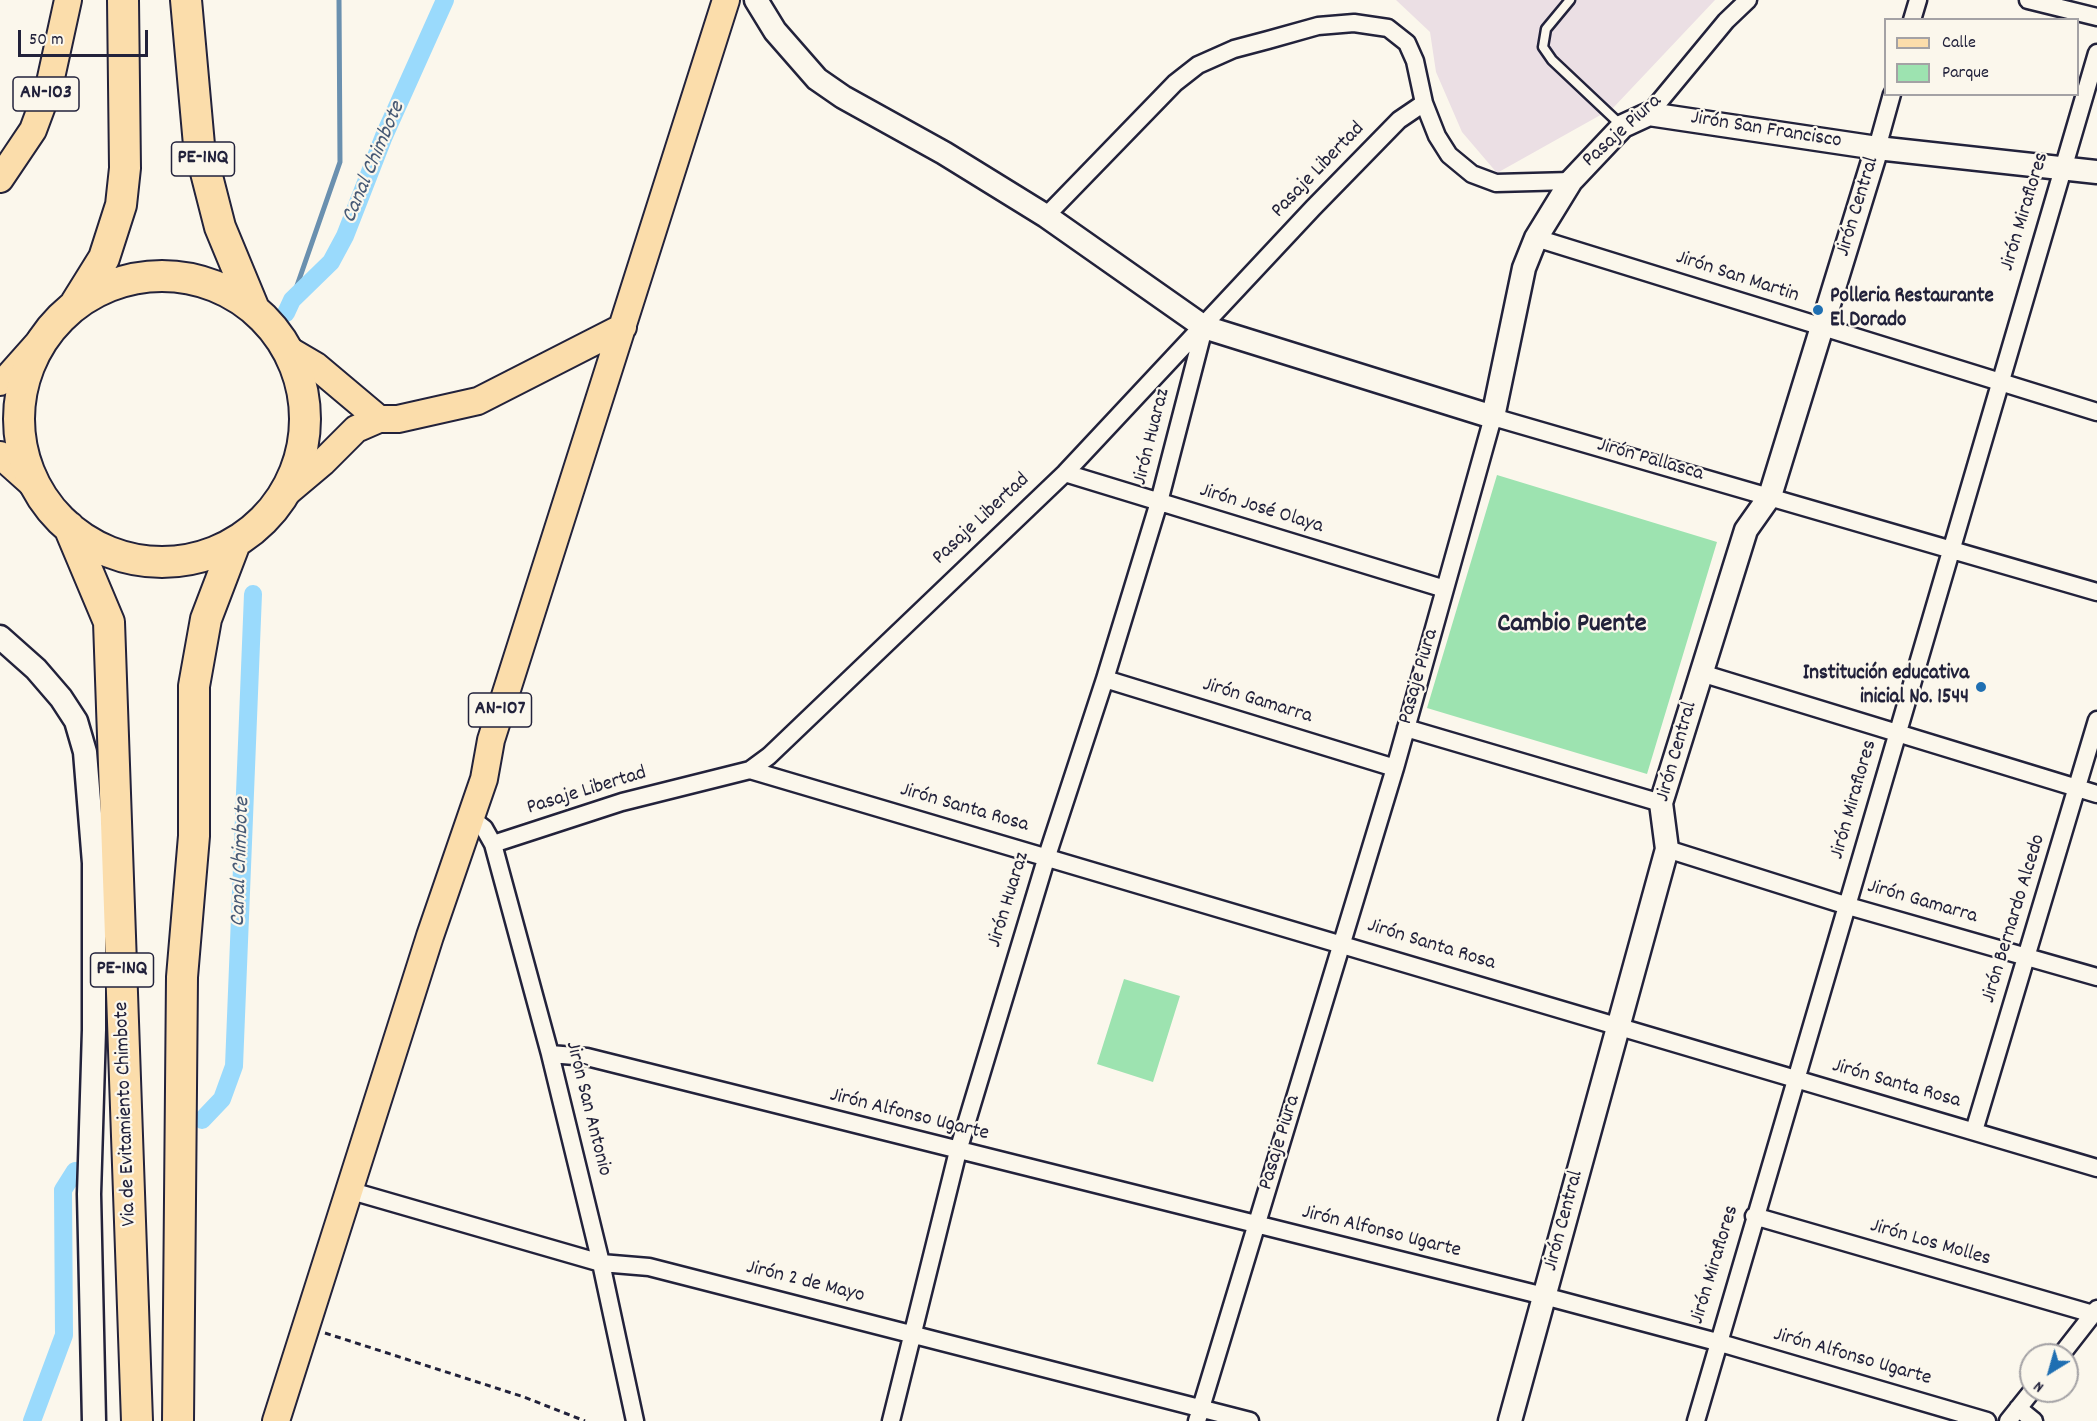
<!DOCTYPE html>
<meta charset="utf-8">
<style>
body{margin:0}
#map{position:relative;width:2097px;height:1421px;overflow:hidden;background:#fbf7ec;font-family:Dekko,sans-serif}
canvas{display:block}
.legend{position:absolute;left:1884px;top:18px;width:195px;height:78px;box-sizing:border-box;background:#fbf7ec;border:2px solid #a4a2a5;margin:0;padding:8px 10px;list-style:none;font-size:18px;color:#22223b}
.legend li{display:flex;align-items:center;gap:12px;height:30px}
.legend b{width:30px;border:2px solid #a4a2a5}
.north{position:absolute;left:2019px;top:1343px;width:60px;height:60px;box-sizing:border-box;background:#fbf7ec;border:2px solid #a4a2a5;border-radius:50%;rotate:217deg;font-size:16px;font-weight:700;line-height:24px;text-align:center;color:#22223b}
.north::after{content:'';display:block;margin:auto;width:21px;height:27px;background:#1f6fb2;clip-path:polygon(50% 0,100% 100%,50% 72%,0 100%)}
.scale{position:absolute;left:18px;top:30px;width:130px;height:27px;box-sizing:border-box;border:3px solid #22223b;border-top:0;padding-left:8px;font-size:18px;line-height:21px;white-space:nowrap;color:#22223b;-webkit-text-stroke:4px #fbf7ec;paint-order:stroke}
</style>
<div id="map">
<canvas width="2097" height="1421"></canvas>
<ul class="legend">
<li><b style="height:8px;background:#fbddab"></b>Calle</li>
<li><b style="height:16px;background:#9de3b0"></b>Parque</li>
</ul>
<div class="north">N</div>
<div class="scale">50 m</div>
</div>
<script>
const g = document.querySelector('canvas').getContext('2d');
g.lineJoin = 'round';
function paint(path, color) {
  g.fillStyle = color;
  g.fill(path, 'evenodd');
}
function poly(rows) {
  const path = new Path2D();
  for (const r of rows) {
    if (r.length === 3) {
      path.moveTo(r[0] + r[2], r[1]);
      path.arc(r[0], r[1], r[2], 0, 2 * Math.PI);
      continue;
    }
    path.moveTo(r[0], r[1]);
    for (let i = 2; i < r.length; i += 2) path.lineTo(r[i], r[i + 1]);
  }
  return path;
}
function stroke(path, color, width, dash) {
  g.strokeStyle = color;
  g.lineWidth = width;
  g.lineCap = dash ? 'butt' : 'round';
  g.setLineDash(dash || []);
  g.stroke(path);
}
function drawText(font, color, halo, rows, align = 'center') {
  g.font = font + ' Dekko,sans-serif';
  g.lineWidth = 4.5;
  g.setLineDash([]);
  g.textBaseline = 'middle';
  g.strokeStyle = halo;
  g.fillStyle = color;
  for (const [text, x, y, turn = 0] of rows) {
    g.save();
    g.translate(x, y);
    g.rotate((+turn || 0) * Math.PI / 180);
    g.textAlign = isNaN(turn) ? turn : align;
    if (halo) g.strokeText(text, 0, 0);
    g.fillText(text, 0, 0);
    g.restore();
  }
}
paint(poly([
 [1396,0,1715,0,1613,108,1497,173,1462,132,1436,72,1430,32]
]), '#ebdfe4');
paint(poly([
 [1497,475,1717,542,1647,774,1427,708],
 [1124,979,1180,996,1153,1082,1097,1064]
]), '#9de3b0');
stroke(poly([
 [292,300,340,162,339,0]
]), '#6a90af', 5);
stroke(poly([
 [286,313,292,300,331,262,345,236,384,136,445,0],
 [202,1120,222,1099,234,1066,253,594],
 [32,1421,64,1335,63,1190,75,1171]
]), '#9adafc', 18);
const lane = poly([
 [1570,0,1546,29,1543,47,1552,60,1622,126]
]);
const street = poly([
 [2028,0,2097,17],
 [1912,20,1918,0],
 [1649,114,1726,21,1748,0],
 [1877,148,1892,94],
 [1046,216,1175,83,1198,65,1234,49,1268,40,1318,26,1354,23,1388,28,1407,43,1415,61,1424,103,1437,136,1449,155,1472,174,1496,183,1571,181],
 [1536,238,2097,412],
 [1065,473,1445,589],
 [1701,673,2097,794],
 [1105,679,1395,768],
 [1406,728,1661,803],
 [750,770,2097,1168],
 [471,818,484,828,493,844,550,1054,601,1263,635,1421],
 [493,844,622,802,750,770,769,756,1065,473,1313,208,1399,120,1424,103],
 [1667,849,1848,906,2097,977],
 [550,1054,587,1057,1544,1296,1717,1342,1987,1421],
 [1974,1131,2097,720],
 [348,1190,601,1263,649,1267,1250,1421],
 [1754,1216,2093,1314],
 [2061,1355,2097,1309],
 [2018,1408,2034,1421],
 [891,1421,958,1151,1047,856,1105,679,1159,502,1204,328],
 [1197,1421,1395,768,1493,417,2097,592],
 [1696,1421,2097,53],
 [2008,1421,2032,1391]
]);
const secondary = poly([
 [756,0,775,31,817,79,843,97,944,153,1046,216,1204,327,1493,417,1524,268,1536,238,1571,181,1623,126,1649,114,1877,148,2097,172],
 [0,637,36,669,61,698,76,721,85,752,94,863,94,1030,89,1194,94,1421],
 [1510,1421,1667,849,1661,803,1746,530,1770,496,1877,148]
]);
const primary = poly([
 [0,179,33,130,49,87,68,0],
 [287,349,316,366,379,419],
 [0,382,9,376,41,340],
 [0,455,37,488],
 [285,494,323,462,356,429,379,419,398,419,478,401,623,327],
 [276,1421,430,936,484,779,491,740,726,0]
]);
const highway = poly([
 [186,0,199,145,220,227,254,309],
 [162,419,143],
 [76,303,104,258,121,205,125,168,123,0],
 [69,527,109,622,137,1421],
 [178,1421,182,977,194,836,194,686,206,619,235,543]
]);
stroke(lane, '#22223b', 13);
stroke(street, '#22223b', 21);
stroke(secondary, '#22223b', 27);
stroke(primary, '#22223b', 30);
stroke(highway, '#22223b', 34);
stroke(poly([
 [325,1333,524,1397,585,1421]
]), '#22223b', 3, [6, 4.5]);
stroke(lane, '#fbf7ec', 8);
stroke(street, '#fbf7ec', 16);
stroke(secondary, '#fbf7ec', 22);
stroke(primary, '#fbddab', 26);
stroke(highway, '#fbddab', 30);
for (const [x, y, r, color] of [
 [1818,310,6,"#1f6fb2"],
 [1981,687,6,"#1f6fb2"]
]) {
  const dot = new Path2D();
  dot.arc(x, y, r, 0, 2 * Math.PI);
  g.fillStyle = color;
  g.fill(dot);
  stroke(dot, '#fbf7ec', 2);
}
for (const [x, y, w] of [
 [46,94,66],
 [203,159,63],
 [500,710,63],
 [122,970,63]
]) {
  const box = new Path2D();
  box.roundRect(x - w / 2, y - 17, w, 34, 4.5);
  g.fillStyle = '#fbf7ec';
  g.fill(box);
  stroke(box, '#22223b', 1.5);
}
drawText('bold 20px', '#22223b', null, [
 ["AN-103",46,94],
 ["PE-1NQ",203,159],
 ["AN-107",500,710],
 ["PE-1NQ",122,970]
]);
drawText('21px', '#22223b', '#fbf7ec', [
 ["Jirón San Francisco",1766,131,9],
 ["Pasaje Piura",1623,132,-42],
 ["Pasaje Libertad",1319,171,-46],
 ["Jirón Central",1859,207,-73],
 ["Jirón Miraflores",2026,212,-73],
 ["Jirón San Martin",1737,278,18],
 ["Jirón Huaraz",1153,437,-76],
 ["Jirón Pallasca",1650,461,16],
 ["Jirón José Olaya",1261,510,17],
 ["Pasaje Libertad",982,520,-43],
 ["Pasaje Piura",1420,677,-74],
 ["Jirón Gamarra",1257,702,17],
 ["Jirón Central",1678,752,-74],
 ["Pasaje Libertad",587,792,-17],
 ["Jirón Miraflores",1855,800,-74],
 ["Jirón Santa Rosa",964,809,16],
 ["Jirón Huaraz",1010,900,-73],
 ["Jirón Gamarra",1922,903,16],
 ["Jirón Bernardo Alcedo",2015,919,-73],
 ["Jirón Santa Rosa",1431,946,17],
 ["Jirón Santa Rosa",1896,1085,16],
 ["Jirón San Antonio",587,1109,76],
 ["Via de Evitamiento Chimbote",127,1114,-92],
 ["Jirón Alfonso Ugarte",909,1116,14],
 ["Pasaje Piura",1281,1143,-73],
 ["Jirón Central",1565,1221,-75],
 ["Jirón Alfonso Ugarte",1381,1233,14],
 ["Jirón Los Molles",1930,1244,16],
 ["Jirón Miraflores",1716,1265,-73],
 ["Jirón 2 de Mayo",805,1283,14],
 ["Jirón Alfonso Ugarte",1852,1358,16]
]);
drawText('bold 21px', '#22223b', '#fbf7ec', [
 ["Polleria Restaurante",1830,298],
 ["El Dorado",1830,322],
 ["Institución educativa",1969,675,"right"],
 ["inicial No. 1544",1969,699,"right"]
], 'left');
drawText('italic 22px', '#465975', '#fbf7ec', [
 ["Canal Chimbote",375,163,-67],
 ["Canal Chimbote",242,862,-88]
]);
drawText('bold 27px', '#22223b', '#fbf7ec', [
 ["Cambio Puente",1572,626]
]);
</script>
